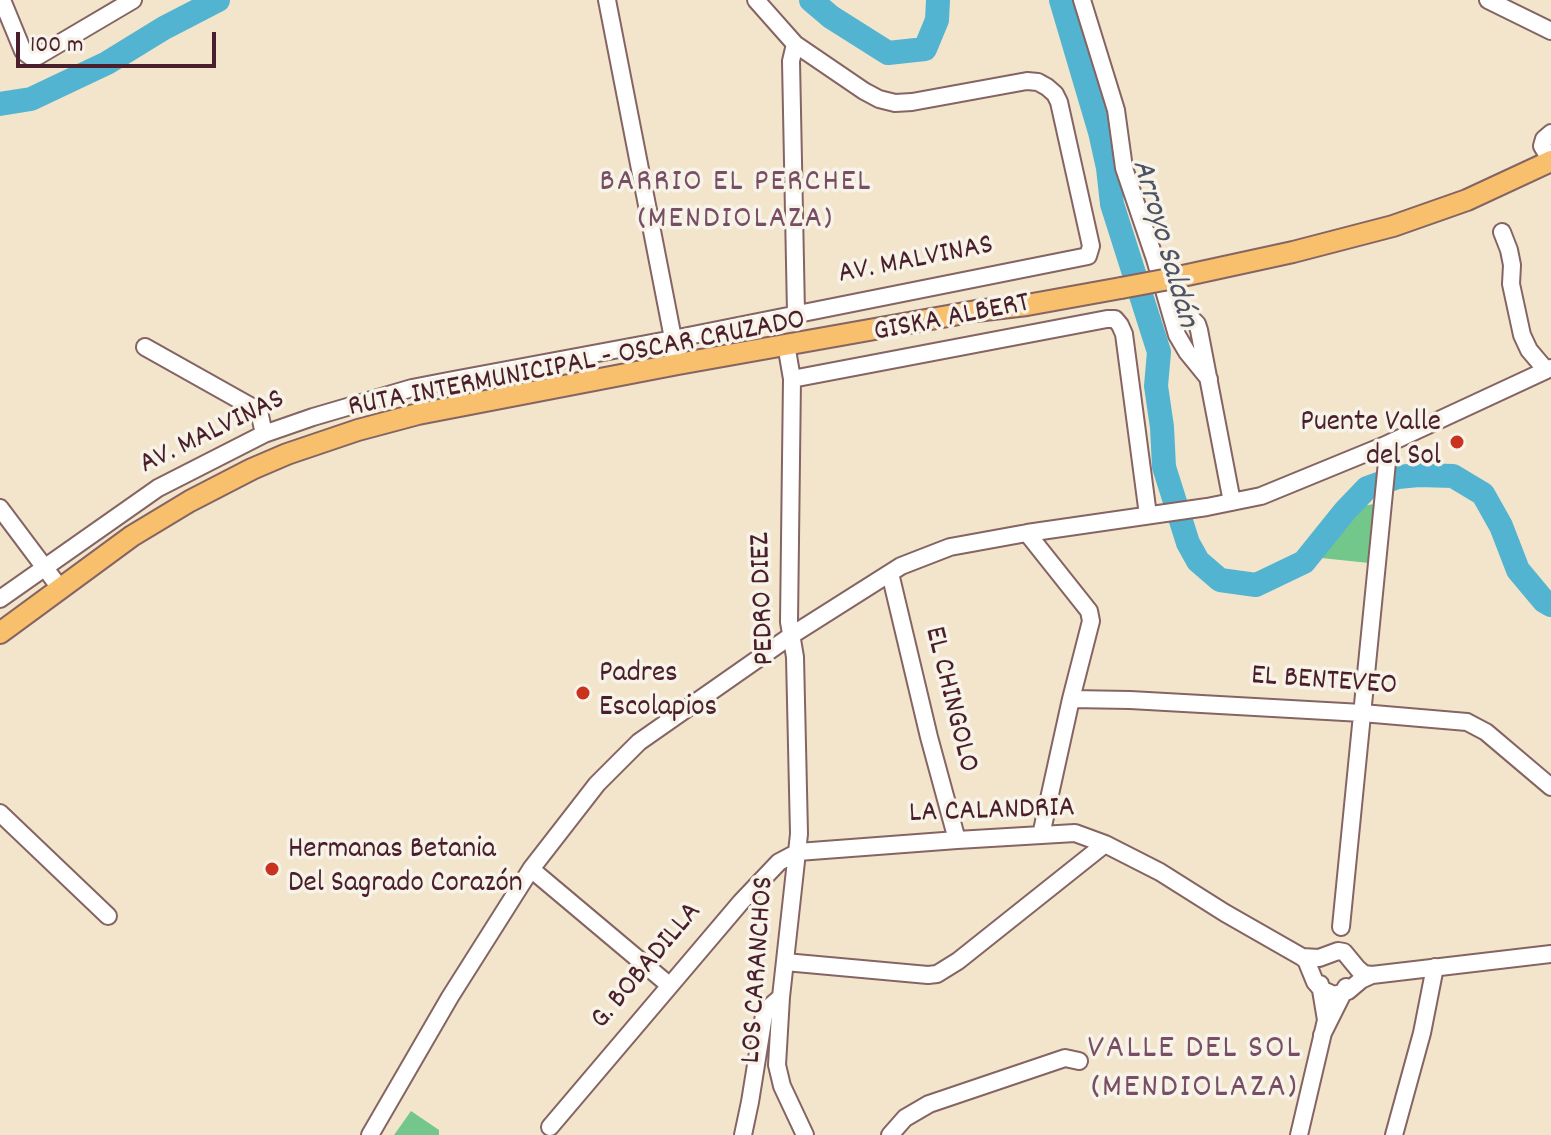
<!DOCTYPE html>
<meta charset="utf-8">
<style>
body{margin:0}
#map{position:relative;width:1551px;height:1135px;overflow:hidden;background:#f2e5cc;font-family:Dekko,sans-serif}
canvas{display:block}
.scale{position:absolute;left:16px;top:32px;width:200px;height:36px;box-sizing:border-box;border:4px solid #4a1f2b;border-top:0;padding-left:10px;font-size:24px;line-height:28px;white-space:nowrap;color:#4a1f2b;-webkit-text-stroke:6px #f7f3e8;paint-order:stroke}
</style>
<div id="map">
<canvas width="1551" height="1135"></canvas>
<div class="scale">100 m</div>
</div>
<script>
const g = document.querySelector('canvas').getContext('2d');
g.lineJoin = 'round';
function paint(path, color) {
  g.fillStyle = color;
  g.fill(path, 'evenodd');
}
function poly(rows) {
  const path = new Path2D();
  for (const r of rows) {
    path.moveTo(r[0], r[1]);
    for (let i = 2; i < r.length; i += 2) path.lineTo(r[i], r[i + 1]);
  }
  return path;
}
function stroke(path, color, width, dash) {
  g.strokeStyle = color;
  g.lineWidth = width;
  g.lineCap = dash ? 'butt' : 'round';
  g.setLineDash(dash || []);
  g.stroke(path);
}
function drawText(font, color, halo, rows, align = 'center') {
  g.font = font + ' Dekko,sans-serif';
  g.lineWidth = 7;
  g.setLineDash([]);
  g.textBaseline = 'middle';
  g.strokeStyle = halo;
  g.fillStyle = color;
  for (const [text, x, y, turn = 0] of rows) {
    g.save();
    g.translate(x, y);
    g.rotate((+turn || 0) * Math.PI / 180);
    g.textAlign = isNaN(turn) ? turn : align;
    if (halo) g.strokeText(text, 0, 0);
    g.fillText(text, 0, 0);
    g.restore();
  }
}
paint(poly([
 [1374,504,1369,563,1312,557,1351,508],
 [411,1111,439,1130,439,1135,394,1135]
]), '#74c78a');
stroke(poly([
 [811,0,831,17,888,53,925,49,937,20,938,0],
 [1061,0,1100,132,1108,168,1112,204,1159,352,1156,386,1162,427,1164,467,1188,543,1198,561,1220,580,1256,585,1304,562,1345,511,1367,488,1398,477,1419,475,1453,476,1483,494,1501,526,1518,570,1544,601,1551,605],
 [0,104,31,99,107,63,164,28,218,0]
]), '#52b4d1', 24);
const minor = poly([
 [2,0,23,51,31,57,38,56,133,0],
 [607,0,678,364],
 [1082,0,1116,110,1124,168,1155,259,1177,335,1187,352,1209,379],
 [1488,0,1551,31],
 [795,44,791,61,796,313],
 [1551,161,1542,146,1544,139,1551,133],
 [1502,232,1509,250,1512,265,1511,284,1522,335,1529,350,1546,370],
 [1165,292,1197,324,1199,330,1232,502],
 [786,344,792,379,789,622,795,657,799,834,781,997,777,1065,782,1086,805,1135],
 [145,347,259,411,264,434],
 [792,379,1107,319,1115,319,1120,325,1124,334,1148,515],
 [0,508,60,588],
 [1027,533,1089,611,1091,621,1071,699,1041,835],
 [890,573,929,737,957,840],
 [0,599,158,488,264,434,313,417,412,388,448,381,673,339,1088,256,1091,246,1059,102,1055,94,1047,87,1038,82,1027,81,912,102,895,103,879,99,864,91,795,44,756,0],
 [1071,699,1130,700,1362,713,1467,722,1486,732,1551,787],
 [0,813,108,916],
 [531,869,669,985],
 [1341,927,1387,462,1383,446],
 [785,962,928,975,937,974,958,961,1105,844],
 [1372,975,1364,974,1358,969,1344,952,1338,951,1319,958,1302,957,1306,960,1315,982,1321,989,1334,995,1348,991,1361,980,1372,975,1551,954],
 [1322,1035,1346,987],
 [550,1127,741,902,779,862,798,852,957,840,1075,833,1105,844,1160,872,1225,913,1302,957],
 [370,1135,450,997,531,869,597,784,639,742,792,635,901,566,950,547,1027,533,1207,507,1261,496,1383,446,1551,368],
 [743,1135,750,1102,764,1015,767,1009,781,997],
 [890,1135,905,1118,929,1104,1065,1058,1079,1061],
 [1299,1135,1326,1020,1320,984],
 [1394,1135,1422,1033,1435,967]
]);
const major = poly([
 [1169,279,1293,252,1393,226,1467,200,1551,161],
 [0,633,132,536,190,501,252,469,287,454,358,430,418,414,678,364,976,311,1027,305,1121,288]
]);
stroke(minor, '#856463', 20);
stroke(major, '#856463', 24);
stroke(minor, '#fff', 16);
stroke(major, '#f8bf6c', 20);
const majorBridge = poly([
 [1121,288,1169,279]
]);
stroke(majorBridge, '#856463', 24, []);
stroke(majorBridge, '#f8bf6c', 20);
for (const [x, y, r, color] of [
 [1457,442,8,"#c8321e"],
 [583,693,8,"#c8321e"],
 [272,869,8,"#c8321e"]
]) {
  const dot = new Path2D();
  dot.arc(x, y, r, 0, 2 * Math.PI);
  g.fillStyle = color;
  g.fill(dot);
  stroke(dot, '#f7f3e8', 3);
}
drawText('30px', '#4a1f2b', '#f7f3e8', [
 ["AV. MALVINAS",916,262,-11],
 ["GISKA ALBERT",952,320,-11],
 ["RUTA INTERMUNICIPAL - OSCAR CRUZADO",577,366,-11],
 ["AV. MALVINAS",213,434,-26],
 ["PEDRO DIEZ",765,599,-92],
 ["EL BENTEVEO",1324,683,4],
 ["EL CHINGOLO",949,700,76],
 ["LA CALANDRIA",992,813,-2],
 ["G. BOBADILLA",648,967,-50],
 ["LOS CARANCHOS",760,970,-86]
]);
drawText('30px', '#4a1f2b', '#f7f3e8', [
 ["Puente Valle",1441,425,"right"],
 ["del Sol",1441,459,"right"],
 ["Padres",599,676],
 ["Escolapios",599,710],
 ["Hermanas Betania",288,852],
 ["Del Sagrado Corazón",288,886]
], 'left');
g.letterSpacing = '2px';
drawText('32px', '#784e64', '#f7f3e8', [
 ["BARRIO EL PERCHEL",736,185],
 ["(MENDIOLAZA)",736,222]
]);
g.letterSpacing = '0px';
drawText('italic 32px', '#4d5365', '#f7f3e8', [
 ["Arroyo Saldán",1162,244,74]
]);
g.letterSpacing = '2px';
drawText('34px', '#784e64', '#f7f3e8', [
 ["VALLE DEL SOL",1195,1051],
 ["(MENDIOLAZA)",1195,1090]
]);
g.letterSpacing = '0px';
</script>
